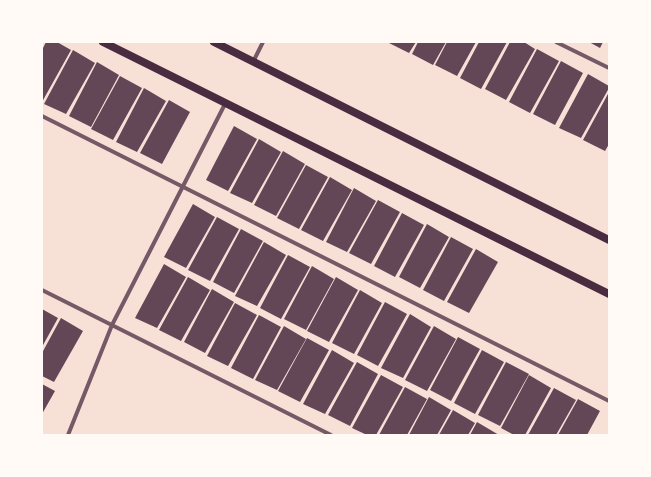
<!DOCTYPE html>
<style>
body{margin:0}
#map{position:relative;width:651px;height:477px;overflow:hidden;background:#f7e1d7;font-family:"Alegreya Sans",sans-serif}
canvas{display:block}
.frame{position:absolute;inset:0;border:43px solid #fffaf5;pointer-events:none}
</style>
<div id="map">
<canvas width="651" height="477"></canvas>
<div class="frame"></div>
</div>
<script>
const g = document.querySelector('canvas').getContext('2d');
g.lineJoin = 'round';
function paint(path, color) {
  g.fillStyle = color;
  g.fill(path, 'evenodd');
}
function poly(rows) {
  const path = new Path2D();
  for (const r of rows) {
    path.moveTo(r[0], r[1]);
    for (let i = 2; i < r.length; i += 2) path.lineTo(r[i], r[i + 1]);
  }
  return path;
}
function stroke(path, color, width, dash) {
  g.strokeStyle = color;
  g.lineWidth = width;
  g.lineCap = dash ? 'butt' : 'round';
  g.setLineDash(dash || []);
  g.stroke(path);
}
paint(poly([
 [46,42,57,42,71,50,42,102,42,50],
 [387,42,416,42,409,53],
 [418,42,446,42,433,65,412,54],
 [447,42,476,42,457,76,435,65],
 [479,42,507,42,481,89,460,78],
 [510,42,524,42,535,49,506,100,485,89],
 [589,42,603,42,600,48],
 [537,49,559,61,530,113,509,102],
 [73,50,95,63,66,114,44,104],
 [561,61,583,73,555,125,533,114],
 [97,62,119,75,91,127,69,116],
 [588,74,609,86,609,88,581,138,559,128],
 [120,76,142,88,113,140,91,129],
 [144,88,166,101,137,152,116,142],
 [609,92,609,144,605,151,583,140],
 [169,100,190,112,162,164,140,153],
 [234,126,257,139,228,191,206,180],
 [259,139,281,152,252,203,230,193],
 [283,151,305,164,276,216,254,205],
 [306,165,328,177,299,229,277,218],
 [330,177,352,190,323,241,301,230],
 [354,188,376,201,347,252,326,242],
 [378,200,400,212,371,264,349,253],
 [193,204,215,217,186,268,164,257],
 [402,213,424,225,395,277,374,266],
 [217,217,239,229,210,281,188,270],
 [427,224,449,237,420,288,399,277],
 [241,229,263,241,234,293,213,282],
 [451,237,473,249,444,301,423,290],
 [264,242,286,255,257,306,235,296],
 [476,249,498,262,469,313,447,302],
 [288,255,310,267,281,319,260,308],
 [164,264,186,277,157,328,135,318],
 [312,266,334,279,306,330,284,319],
 [188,277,210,290,181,341,159,330],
 [336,277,358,290,329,342,307,331],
 [212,289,234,302,205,353,184,342],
 [360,290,382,303,354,354,332,343],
 [385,302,407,314,378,366,357,355],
 [235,303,257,315,228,366,207,356],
 [42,309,58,318,42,347],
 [410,314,431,327,403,378,381,368],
 [259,315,281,327,253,379,231,368],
 [61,318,83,331,54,382,42,376,42,353],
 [284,326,306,339,277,390,255,380],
 [434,326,456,339,427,391,405,380],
 [458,337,480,349,451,401,430,390],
 [307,338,329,350,300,402,278,391],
 [332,350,354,363,325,414,303,404],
 [482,350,504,362,475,414,454,403],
 [357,362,378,374,350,426,328,415],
 [506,362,529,374,500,426,478,415],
 [381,375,403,387,376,435,367,435,352,428],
 [529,375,551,388,525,435,514,435,501,428],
 [42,384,55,391,42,414],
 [405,387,427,399,407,435,379,435],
 [554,388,576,400,556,435,528,435],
 [429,397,451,410,437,435,409,435],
 [578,399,600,411,587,435,558,435],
 [453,410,475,423,468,435,439,435],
 [477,422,499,435,470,435]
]), '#644757');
stroke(poly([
 [556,42,609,68],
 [253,62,263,42],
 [42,116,609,401],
 [42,290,331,435],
 [68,435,112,325,225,104]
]), '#755966', 4);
stroke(poly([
 [103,42,609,294],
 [214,42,609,240]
]), '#4a2c40', 8);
</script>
